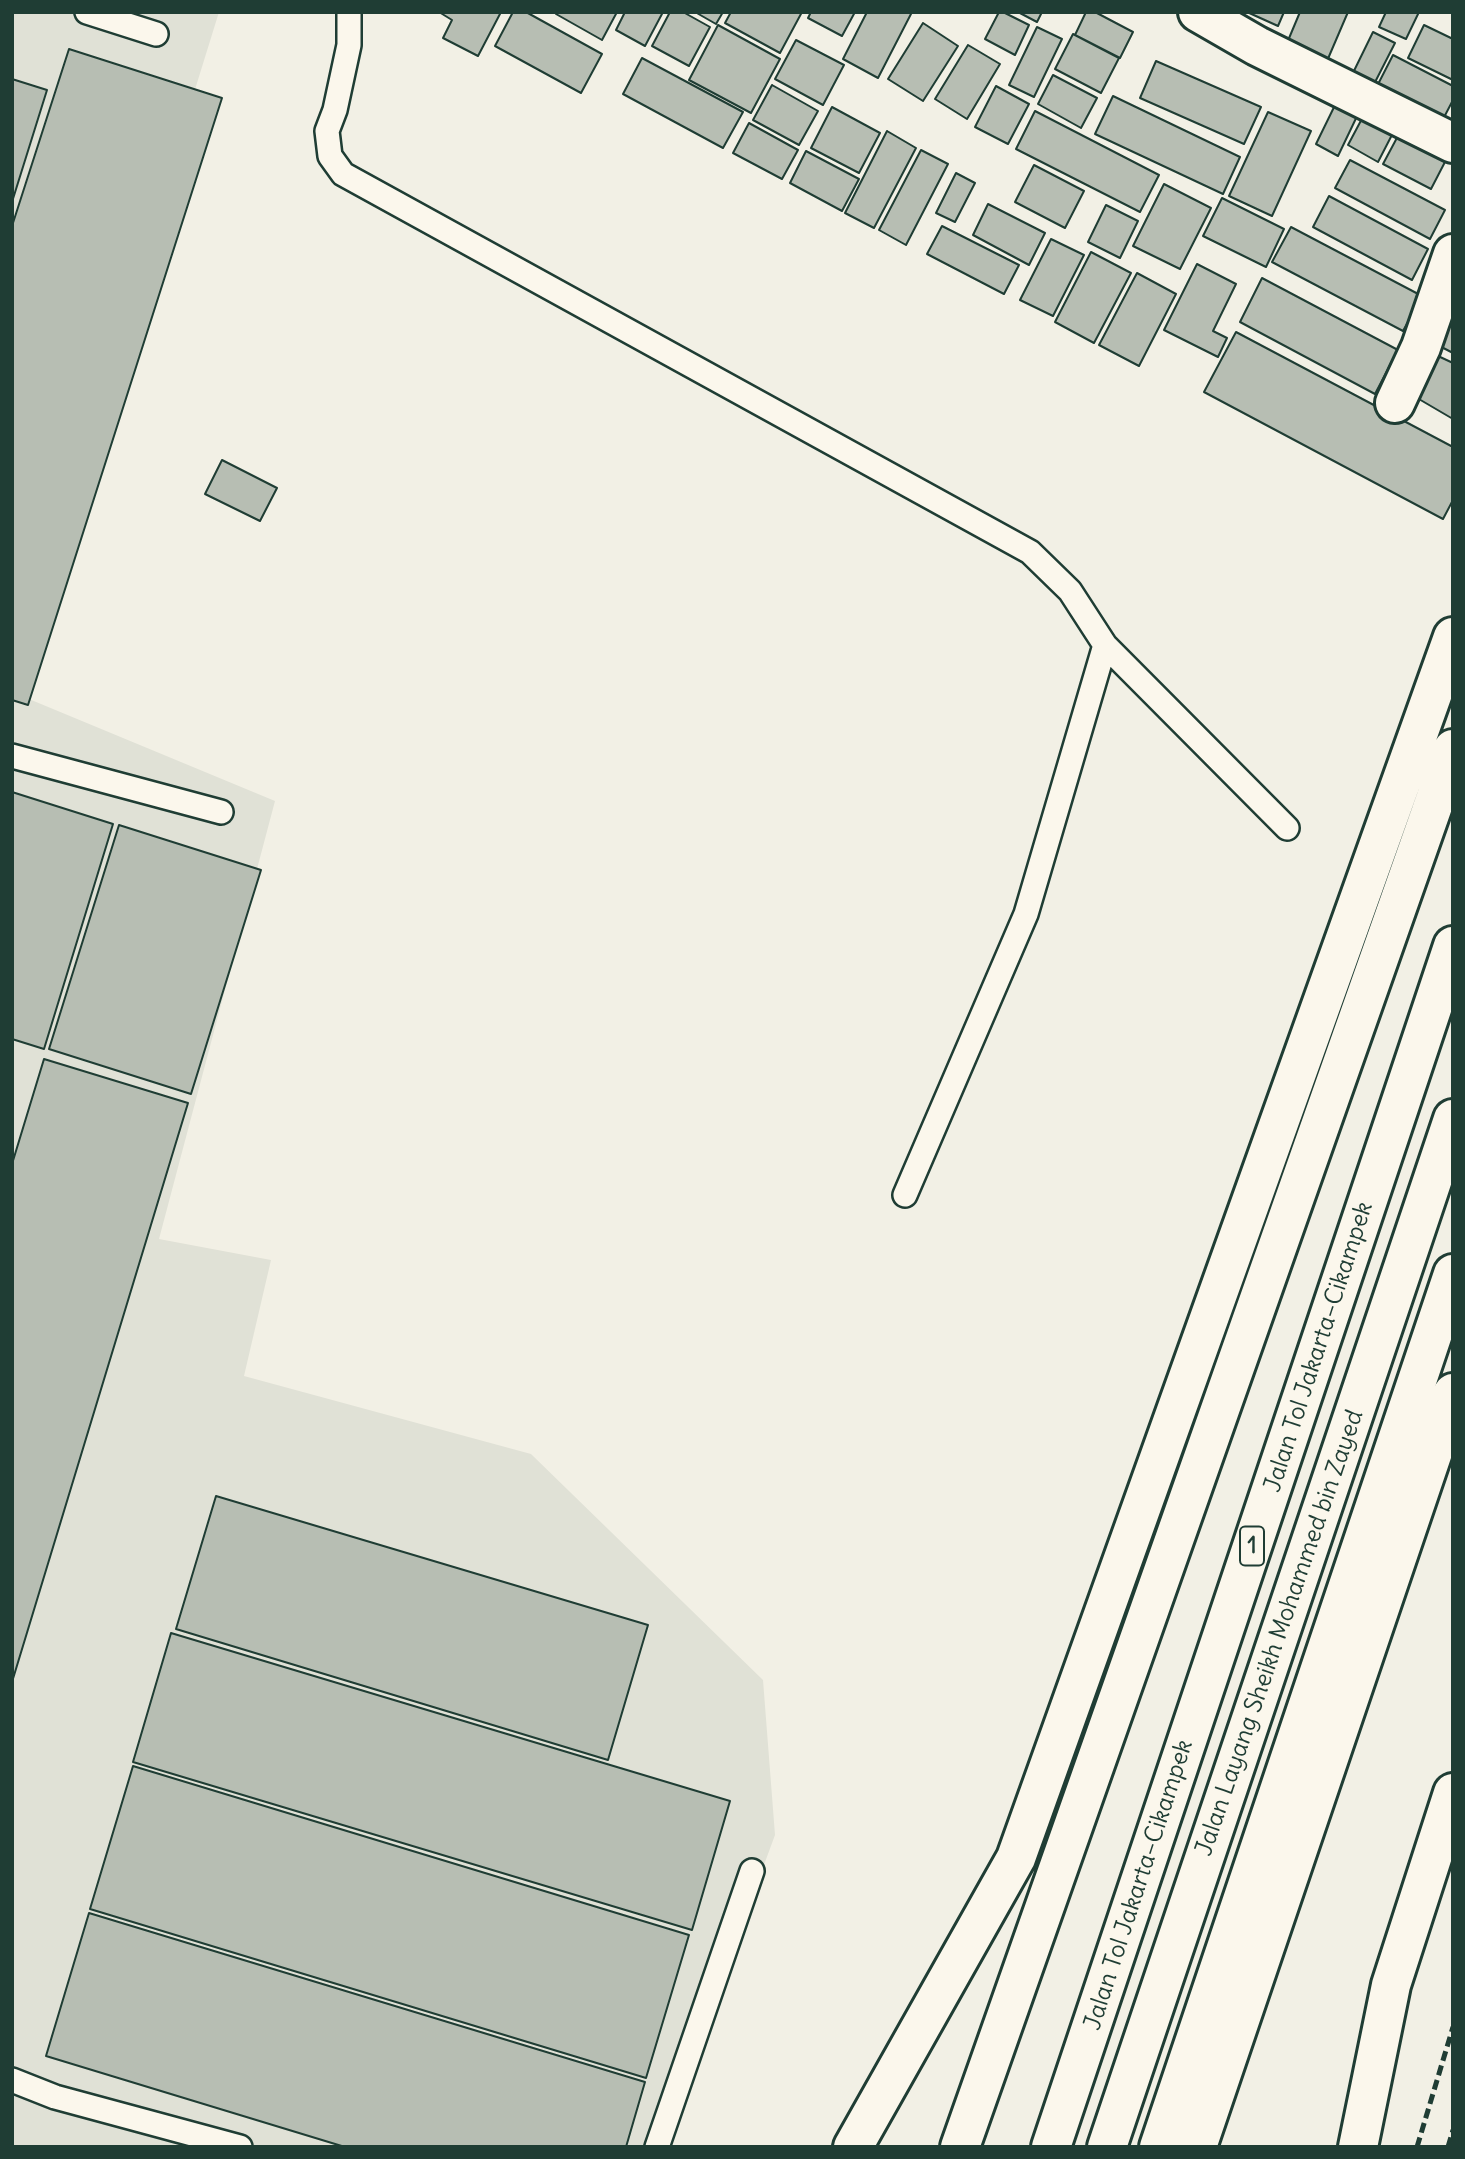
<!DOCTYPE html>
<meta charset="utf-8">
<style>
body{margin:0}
#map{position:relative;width:1465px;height:2159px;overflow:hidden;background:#f2f0e5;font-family:Delius,sans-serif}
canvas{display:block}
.frame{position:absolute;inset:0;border:14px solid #1f3d34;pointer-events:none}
</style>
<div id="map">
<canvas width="1465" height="2159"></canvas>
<div class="frame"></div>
</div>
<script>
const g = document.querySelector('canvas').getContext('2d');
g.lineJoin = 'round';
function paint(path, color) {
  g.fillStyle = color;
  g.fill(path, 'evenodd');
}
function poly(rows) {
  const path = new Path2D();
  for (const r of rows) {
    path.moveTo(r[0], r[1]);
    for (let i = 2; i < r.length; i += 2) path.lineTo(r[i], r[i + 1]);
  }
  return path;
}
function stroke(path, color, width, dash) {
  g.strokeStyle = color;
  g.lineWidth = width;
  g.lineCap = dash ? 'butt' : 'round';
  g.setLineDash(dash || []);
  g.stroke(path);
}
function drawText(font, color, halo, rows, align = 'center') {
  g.font = font + ' Delius,sans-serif';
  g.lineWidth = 7;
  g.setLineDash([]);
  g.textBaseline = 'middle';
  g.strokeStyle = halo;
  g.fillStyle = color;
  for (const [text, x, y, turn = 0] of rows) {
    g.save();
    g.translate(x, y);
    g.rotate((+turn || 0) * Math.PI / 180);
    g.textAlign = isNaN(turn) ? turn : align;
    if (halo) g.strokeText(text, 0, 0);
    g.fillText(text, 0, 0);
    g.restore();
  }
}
paint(poly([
 [12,12,219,12,12,680],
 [12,692,275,801,159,1239,271,1260,244,1376,531,1454,763,1680,775,1835,660,2147,12,2147]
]), '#e0e1d6');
const building = poly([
 [439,12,501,12,478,56,443,38,452,20,439,12],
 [513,12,526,12,602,54,581,93,495,46,513,12],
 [557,12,617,12,602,40,556,14,557,12],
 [625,12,663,12,645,46,616,30,625,12],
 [670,12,683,12,710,27,689,66,652,46,670,12],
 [695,12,723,12,716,24,695,12],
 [731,12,802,12,780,53,725,23,731,12],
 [811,12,855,12,842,36,808,18,811,12],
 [867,12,912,12,878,78,843,59,867,12],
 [999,12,1003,12,1029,25,1015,55,985,39,999,12],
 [1018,12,1042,12,1037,22,1018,12],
 [1086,12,1095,12,1133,32,1120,58,1075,35,1086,12],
 [1247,12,1284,12,1278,26,1247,12],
 [1300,12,1348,12,1327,61,1287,43,1300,12],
 [1386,12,1419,12,1406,39,1379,27,1386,12],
 [923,23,958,46,923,101,888,79,923,23],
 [718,25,780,59,751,113,689,80,718,25],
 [1424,25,1453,39,1453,80,1408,58,1424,25],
 [1037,27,1062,39,1034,97,1009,85,1037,27],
 [1373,32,1395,43,1370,92,1349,81,1373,32],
 [1073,34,1119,58,1101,93,1055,69,1073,34],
 [796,40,844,65,823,105,775,79,796,40],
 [968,45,1000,64,967,119,935,99,968,45],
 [69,49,222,98,28,705,12,700,12,226,69,49],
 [1393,55,1453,86,1453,100,1440,125,1374,92,1393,55],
 [642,58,743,112,723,148,623,94,642,58],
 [1156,61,1261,107,1244,144,1140,98,1156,61],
 [1053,75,1097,98,1081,128,1038,104,1053,75],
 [12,79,47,90,12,202,12,79],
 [772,85,818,111,799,145,753,120,772,85],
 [996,86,1029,104,1008,144,975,127,996,86],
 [1113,96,1240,157,1223,194,1095,134,1113,96],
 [1338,99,1360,110,1338,156,1316,144,1338,99],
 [832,107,880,133,859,173,811,148,832,107],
 [1035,111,1159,175,1140,212,1016,149,1035,111],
 [1268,112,1311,131,1272,216,1229,196,1268,112],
 [1365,113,1395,129,1378,162,1348,145,1365,113],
 [749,123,798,150,782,179,733,153,749,123],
 [887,131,916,148,874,228,845,213,887,131],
 [1399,134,1446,160,1431,189,1383,164,1399,134],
 [921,150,948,164,906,245,879,230,921,150],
 [806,151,859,179,842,211,790,183,806,151],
 [1350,160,1445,210,1430,239,1335,188,1350,160],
 [1034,165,1084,191,1065,228,1015,202,1034,165],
 [956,173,975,183,955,222,936,213,956,173],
 [1164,184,1211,208,1180,269,1133,246,1164,184],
 [1329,196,1428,249,1412,280,1313,227,1329,196],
 [1222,198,1284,229,1266,267,1203,236,1222,198],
 [988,204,1045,233,1029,265,973,235,988,204],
 [1106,205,1138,221,1120,258,1088,242,1106,205],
 [942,226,1019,265,1004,294,927,254,942,226],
 [1291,227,1422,296,1403,331,1272,262,1291,227],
 [1051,239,1084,255,1053,316,1020,300,1051,239],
 [1091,252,1131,273,1094,343,1055,322,1091,252],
 [1197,264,1236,284,1213,331,1227,338,1218,357,1164,330,1197,264],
 [1137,273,1176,294,1139,366,1099,345,1137,273],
 [1262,278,1398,350,1375,394,1240,322,1262,278],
 [1453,303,1453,353,1428,340,1453,303],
 [1236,332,1453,447,1453,500,1443,519,1204,392,1236,332],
 [1438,356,1453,363,1453,419,1412,395,1438,356],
 [222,460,277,488,260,521,205,494,222,460],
 [12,792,113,824,44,1049,12,1039,12,792],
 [119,825,261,870,191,1094,49,1049,119,825],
 [44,1059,188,1103,12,1682,12,1164,44,1059],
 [216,1496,648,1625,608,1760,176,1629,216,1496],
 [171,1633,730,1801,692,1930,133,1762,171,1633],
 [133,1766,689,1935,646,2078,90,1909,133,1766],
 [89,1913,645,2082,626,2147,345,2147,46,2056,89,1913]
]);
paint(building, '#b7beb3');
stroke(building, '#1f3d34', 2);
const lane = poly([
 [87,12,156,34],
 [349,12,349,45,335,110,327,131,330,156,343,174,1030,552,1070,591,1105,645,1026,914,905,1195],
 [1105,645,1287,828],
 [12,756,221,812],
 [12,2080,55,2097,240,2147],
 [657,2147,752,1871]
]);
const street = poly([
 [1198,12,1257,46,1453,143],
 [1395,403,1421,347,1453,254]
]);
const highway = poly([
 [853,2147,1016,1858,1453,637],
 [960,2147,1453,749],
 [1051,2147,1453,946],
 [1107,2147,1453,1119],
 [1159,2147,1453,1274],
 [1197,2147,1453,1393],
 [1358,2147,1391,1985,1453,1793]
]);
stroke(lane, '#1f3d34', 28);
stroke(street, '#1f3d34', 44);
stroke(highway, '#1f3d34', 44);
stroke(lane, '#fbf7ec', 23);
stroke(street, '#fbf7ec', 38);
stroke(highway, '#fbf7ec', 38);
stroke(poly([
 [1417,2147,1453,2027],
 [1448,2147,1453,2130]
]), '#1f3d34', 5, [10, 5]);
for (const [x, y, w] of [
 [1252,1546,24]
]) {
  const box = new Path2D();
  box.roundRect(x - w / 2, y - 19.5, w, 39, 5);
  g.fillStyle = '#fbf7ec';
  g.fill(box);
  stroke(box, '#1f3d34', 2);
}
drawText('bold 23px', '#1f3d34', null, [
 ["1",1252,1546]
]);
drawText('24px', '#1f3d34', '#fbf7ec', [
 ["Jalan Tol Jakarta–Cikampek",1319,1347,-72],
 ["Jalan Layang Sheikh Mohammed bin Zayed",1280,1633,-71],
 ["Jalan Tol Jakarta–Cikampek",1139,1885,-72]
]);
</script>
